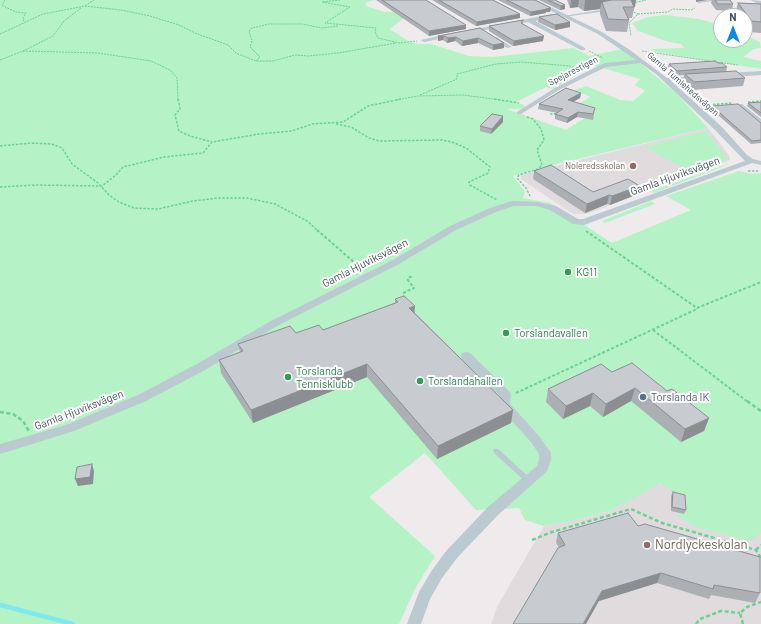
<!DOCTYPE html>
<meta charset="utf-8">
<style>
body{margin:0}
#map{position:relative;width:761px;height:624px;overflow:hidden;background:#efebec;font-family:Barlow,sans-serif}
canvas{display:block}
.north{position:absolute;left:713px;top:8px;width:40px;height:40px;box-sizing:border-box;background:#fff;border:1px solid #b4babd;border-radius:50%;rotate:0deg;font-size:11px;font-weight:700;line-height:16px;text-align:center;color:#43525b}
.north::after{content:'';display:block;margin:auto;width:14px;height:18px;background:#0b88ea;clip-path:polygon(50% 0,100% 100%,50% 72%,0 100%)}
</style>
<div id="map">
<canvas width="761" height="624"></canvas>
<div class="north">N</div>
</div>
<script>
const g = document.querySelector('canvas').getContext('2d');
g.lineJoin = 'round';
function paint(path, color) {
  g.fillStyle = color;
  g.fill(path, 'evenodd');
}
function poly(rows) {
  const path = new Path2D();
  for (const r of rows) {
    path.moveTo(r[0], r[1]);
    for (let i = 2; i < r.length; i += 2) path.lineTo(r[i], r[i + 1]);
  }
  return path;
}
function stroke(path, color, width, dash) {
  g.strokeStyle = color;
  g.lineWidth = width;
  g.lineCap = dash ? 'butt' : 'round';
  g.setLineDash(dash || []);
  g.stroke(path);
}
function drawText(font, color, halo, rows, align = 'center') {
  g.font = font + ' Barlow,sans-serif';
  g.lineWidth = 4;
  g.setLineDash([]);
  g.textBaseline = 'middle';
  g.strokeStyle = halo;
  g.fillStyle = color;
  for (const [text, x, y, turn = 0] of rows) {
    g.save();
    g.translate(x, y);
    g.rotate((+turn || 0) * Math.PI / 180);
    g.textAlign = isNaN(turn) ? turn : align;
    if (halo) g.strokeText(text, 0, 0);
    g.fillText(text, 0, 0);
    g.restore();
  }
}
paint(poly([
 [708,128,729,155,730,160,646,190,639,194,587,214,573,214,521,179,521,176,527,173],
 [659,483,761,519,761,624,491,624,498,605,544,526,567,522,609,511]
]), '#e0dcde');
paint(poly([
 [0,0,374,0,365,3,366,6,385,12,405,11,409,14,390,29,408,41,418,44,431,44,469,56,493,57,574,48,589,56,623,49,677,94,708,128,561,163,513,176,525,192,523,198,550,203,612,243,691,210,666,196,739,171,752,174,761,173,761,533,749,541,697,528,679,517,672,491,660,483,635,498,609,511,567,522,544,526,525,520,519,508,476,510,425,453,369,497,435,556,416,587,399,624,0,624],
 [592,65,640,79,635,85,645,91,633,101,620,100,586,86,574,90,590,97,579,104,596,111,566,130,507,109,521,109,524,108,525,107,524,105,516,102,546,87,553,89],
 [666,15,699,19,721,25,721,40,745,40,745,35,760,42,761,48,754,49,743,57,761,61,761,69,650,51,652,49,684,48,681,44,669,42,638,31,632,23,648,17],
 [706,131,728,159,689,172,645,147],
 [725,165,727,165,654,193,650,191],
 [651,201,655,204,605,223,602,221]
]), '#b5f2c5');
stroke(poly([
 [0,605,73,624]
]), '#7ee9f2', 4.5);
stroke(poly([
 [5,0,2,5,5,7,16,12,26,13,23,18,24,22],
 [340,0,322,2,350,7,325,23,376,28,375,32,378,38,399,43,417,41],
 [633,3,646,0],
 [85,6,94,0],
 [631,11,638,14,629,23,631,36],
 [638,14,668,12,673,9,691,10,695,8],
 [0,34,43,14,85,6,121,10,150,16,179,25,195,33,228,45,236,53,256,61,273,61,295,55,308,56,338,53,396,43],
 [23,51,98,53,151,61,170,70,177,78,178,100],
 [589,51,603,58],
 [642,51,710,61],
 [0,60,23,51,53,36,64,21,81,8],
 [256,61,260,57,250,47,252,41,249,31,252,28,269,24,302,24,322,28,338,26],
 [715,62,738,65],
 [420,95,457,79,457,74,496,64,521,62,570,66,578,70],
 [396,100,418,96,463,95,501,100]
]), '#6bd292', 1, [2, 1]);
stroke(poly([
 [178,99,180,109,175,115,179,131,190,136,212,142],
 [494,99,519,103],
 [748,102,761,101],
 [705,105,733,103],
 [550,114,556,114],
 [527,117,533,119,541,129,544,140,537,150,542,165,538,169,519,175,517,178,526,188,530,196],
 [336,124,351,127,369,138,379,141,442,140,452,142,466,148,490,167,488,173,469,182,470,185,497,200],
 [0,146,31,143,52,144,62,148,72,164,98,183,109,195,119,202,134,208,158,209,193,201,219,198,247,198,275,204,307,221,318,231],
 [748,171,758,171],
 [0,187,35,185,102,186,116,175,123,167,164,157,203,153,212,142,259,134,292,131,312,124,343,122,368,106,401,99]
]), '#6bd292', 1.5, [2.5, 1.5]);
stroke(poly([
 [317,230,362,269],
 [586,231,697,308,761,282],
 [403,293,414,288,408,280,408,278,413,276],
 [653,330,748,402],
 [516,393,697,309]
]), '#6bd292', 2, [3, 2]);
stroke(poly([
 [747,401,761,411],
 [0,412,13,414,23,421,29,431],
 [532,540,552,532,631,509,662,523,756,550,761,558],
 [756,550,761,545],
 [696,624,700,619,721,611,740,613],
 [743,624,740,613,747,607,761,602]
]), '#6bd292', 2.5, [4, 2.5]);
paint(poly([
 [711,0,720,0,698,3,697,2,711,0],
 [606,9,607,9,607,11,564,17,563,16,606,9],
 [494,449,498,449,530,478,531,480,530,482,528,483,526,482,494,453,493,451,494,449]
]), '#bbc9d0');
paint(poly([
 [529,0,536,0,602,32,630,50,667,78,699,76,699,78,697,79,671,81,722,127,747,155,753,159,761,161,761,165,752,163,584,225,573,224,550,210,537,206,513,206,496,212,456,230,399,264,277,326,205,370,146,401,74,431,0,454,0,444,66,425,138,395,197,364,269,322,393,260,450,226,490,208,512,201,537,202,556,206,578,219,583,219,745,161,716,131,656,74,640,63,606,67,559,90,521,114,517,114,517,112,555,88,592,69,605,63,636,60,598,34,529,0],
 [751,0,761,1,761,5,752,1,751,0],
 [552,14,554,15,554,17,535,21,585,48,585,50,581,50,528,22,469,33,466,31,552,14],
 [452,33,455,35,454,36,424,42,421,40,452,33],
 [492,37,496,37,512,47,507,48,492,39,492,37],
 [761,71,761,75,727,77,724,75,727,73,761,71],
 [738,104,742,104,761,119,761,125,738,106,738,104],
 [466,352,470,353,509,391,511,394,510,404,539,436,551,453,551,460,547,471,498,515,457,558,442,578,430,599,421,624,407,624,419,592,432,570,447,550,488,507,537,466,539,460,539,454,531,442,500,408,498,405,499,395,462,359,461,356,462,353,466,352]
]), '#bbc9d0');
paint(poly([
 [376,0,426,0,466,29,429,36],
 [432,0,493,0,520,14,520,18,476,26],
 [498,0,535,0,550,12,546,12,546,13,530,16],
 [539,0,555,0,565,5,565,9,560,10],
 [567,0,636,0,632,18,629,18,629,20,627,32,606,31,600,14,600,9,584,11,578,7,570,8],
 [712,0,730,0,733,4,732,11,716,10,711,3],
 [738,3,761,4,761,33,749,32,745,27,745,16,737,16,735,14],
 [539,17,570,22,570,27,555,30,538,22],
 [523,20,523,24,543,41,513,46,489,31,489,26],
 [480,28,504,48,493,50,478,43,462,46,455,41,447,43,443,40,438,41,438,36],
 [718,63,727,67,726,72,745,78,743,86,692,90,683,82,684,75,676,76,667,68,669,64],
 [581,93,580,98,573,102,595,108,593,120,577,117,567,123,555,119,555,114,557,113,538,109,539,104],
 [761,102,761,117,747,106,748,103],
 [712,106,761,123,761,143,751,144,711,109],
 [503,122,491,134,480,131,480,126],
 [534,171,593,192,638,194,610,205,607,204,585,213,533,179],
 [395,299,415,313,513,410,511,423,437,459,367,377,253,423,221,373,219,360,240,352,238,344,296,333,323,330,395,303],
 [612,372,667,391,709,418,704,431,681,442,631,401,603,417,590,406,563,419,546,402,548,389],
 [673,492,686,510,684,514,671,511,671,496],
 [638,526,760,593,755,603,711,595,709,599,657,583,599,601,559,548,556,542,558,533]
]), '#acafb4');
paint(poly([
 [571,0,579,0,578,7,570,8],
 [585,0,610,0,609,8,602,2,600,9,584,11],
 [629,0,636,0,635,7,634,7],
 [696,0,708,0,696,2],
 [565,5,565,9,560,10,561,6],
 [551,8,550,12,546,12,546,13,530,16,531,12],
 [520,14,520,18,476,26,477,22],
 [570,22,570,27,555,30,555,25],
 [466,25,466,29,429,36,429,31],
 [438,36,444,36,443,40,438,41],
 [544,36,543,41,513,46,514,41],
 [456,37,455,41,447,43,448,38],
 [478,38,478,43,462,46,463,41],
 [504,43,504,48,493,50,493,45],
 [581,93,580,98,567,105,568,100],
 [578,112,577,117,567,123,568,118],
 [503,116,503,122,491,134,492,129],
 [640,186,638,194,610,205,612,196],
 [609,195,607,204,585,213,587,204],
 [415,306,414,318,409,308],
 [367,364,367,377,253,423,251,410],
 [635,388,631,401,603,417,606,404],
 [593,393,590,406,563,419,566,406],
 [513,410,511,423,437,459,438,446],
 [709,418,704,431,681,442,685,429],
 [92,464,94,471,93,484,78,486,75,479],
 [661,573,657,583,599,601,586,624,583,624,602,591]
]), '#8c8f92');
const building = poly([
 [382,0,426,0,466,25,429,31,382,0],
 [439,0,493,0,520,14,477,22,439,0],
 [507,0,535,0,551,8,546,9,547,9,531,12,507,0],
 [548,0,555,0,565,5,561,6,548,0],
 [611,0,631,0,634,7,623,7,629,20,608,19,602,2,611,0],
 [715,0,730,0,733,4,718,4,715,0],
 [738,3,761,4,761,22,752,21,738,3],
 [557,14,570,22,555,25,539,17,557,14],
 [523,20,521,23,544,36,514,41,489,26,523,20],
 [480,28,504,43,493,45,478,38,463,41,456,37,448,38,444,36,438,36,480,28],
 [715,61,718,63,722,63,727,67,677,71,669,64,715,61],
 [736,71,745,78,694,82,685,74,736,71],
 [566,88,581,93,568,100,595,108,593,114,578,112,568,118,555,114,563,109,539,104,566,88],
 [761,102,761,113,748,103,761,102],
 [738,104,761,123,761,140,752,141,712,106,738,104],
 [492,114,503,116,492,129,480,126,492,114],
 [551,165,593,192,628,179,640,186,612,196,609,195,587,204,534,171,551,165],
 [404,296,415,306,409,308,513,410,438,446,367,364,251,410,219,360,243,351,238,344,290,326,296,333,319,325,323,330,398,302,395,299,404,296],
 [632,363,667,391,672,389,709,418,685,429,635,388,606,404,593,393,566,406,548,389,601,364,612,372,632,363],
 [92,464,90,477,75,479,77,467,92,464],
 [673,492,685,495,686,510,672,507,673,492],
 [628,513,638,526,645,524,760,557,760,593,714,585,713,589,661,573,602,591,583,624,513,624,558,548,565,545,558,533,628,513]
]);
paint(building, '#c8ccd1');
stroke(building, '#8c8f92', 1);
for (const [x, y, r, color] of [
 [633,166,4,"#8d6e63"],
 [568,272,4,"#2e9e5b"],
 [506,333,4,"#2e9e5b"],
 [288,377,4,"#2e9e5b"],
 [420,381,4,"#2e9e5b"],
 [643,397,4,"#5c6f8a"],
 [647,545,4,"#8d6e63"]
]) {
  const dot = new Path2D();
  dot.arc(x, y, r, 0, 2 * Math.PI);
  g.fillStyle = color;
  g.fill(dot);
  stroke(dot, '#fff', 1.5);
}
drawText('9px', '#43525b', '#fff', [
 ["Spejarestigen",573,71,-27],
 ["Gamla Tumlehedsvägen",683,84,41]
]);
drawText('9px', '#785e54', '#fff', [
 ["Noleredsskolan",625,166]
], 'right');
drawText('11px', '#43525b', '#fff', [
 ["Gamla Hjuviksvägen",675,176,-20],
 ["Gamla Hjuviksvägen",365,263,-27],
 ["Gamla Hjuviksvägen",79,410,-21]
]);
drawText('11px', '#27864d', '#fff', [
 ["KG11",576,272],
 ["Torslandavallen",514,333],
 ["Torslanda",296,371],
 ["Tennisklubb",296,384],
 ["Torslandahallen",428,381]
], 'left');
drawText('11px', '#4e5e75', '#fff', [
 ["Torslanda IK",651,397]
], 'left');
drawText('13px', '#785e54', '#fff', [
 ["Nordlyckeskolan",655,545]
], 'left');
</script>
